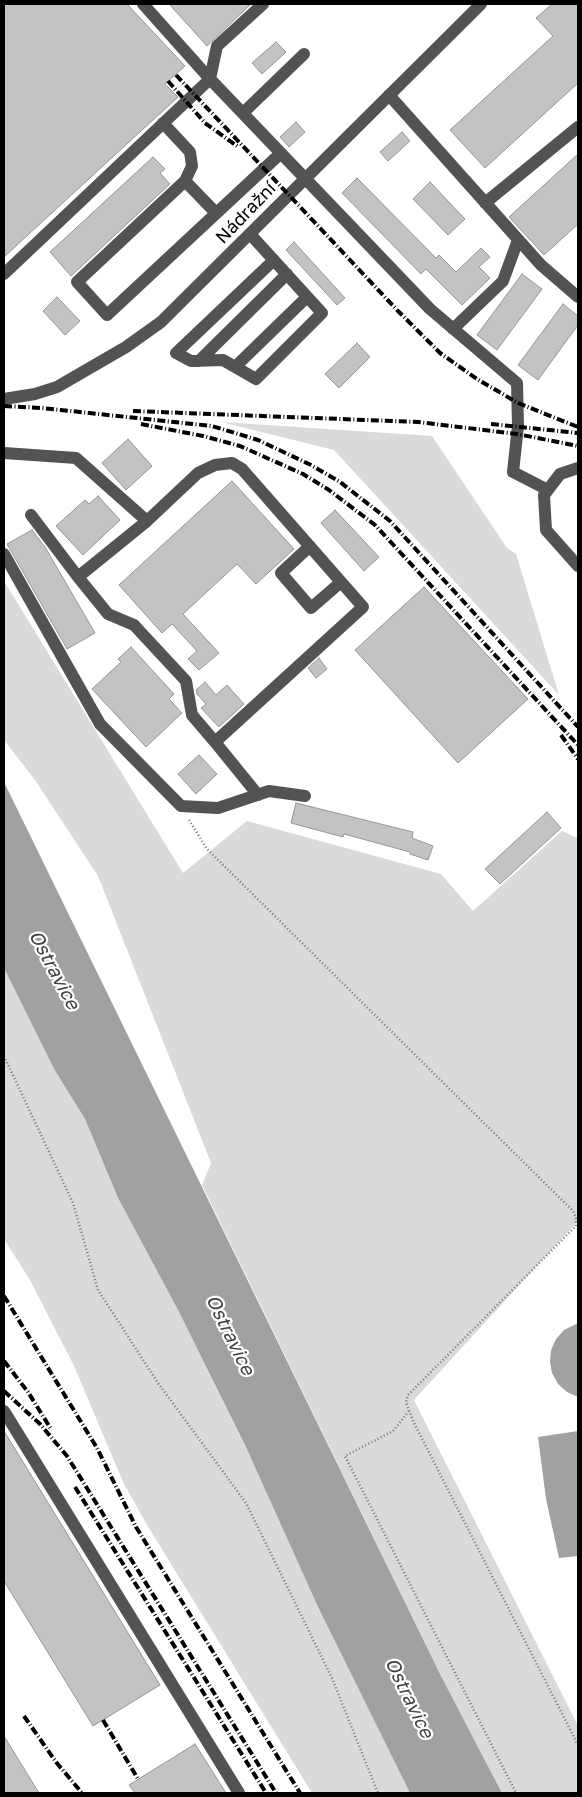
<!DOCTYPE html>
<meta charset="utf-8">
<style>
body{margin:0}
#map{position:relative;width:582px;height:1797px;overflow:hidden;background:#fff;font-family:"Golos Text",sans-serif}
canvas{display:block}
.frame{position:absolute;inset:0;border:5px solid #000;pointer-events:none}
</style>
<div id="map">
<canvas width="582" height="1797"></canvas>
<div class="frame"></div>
</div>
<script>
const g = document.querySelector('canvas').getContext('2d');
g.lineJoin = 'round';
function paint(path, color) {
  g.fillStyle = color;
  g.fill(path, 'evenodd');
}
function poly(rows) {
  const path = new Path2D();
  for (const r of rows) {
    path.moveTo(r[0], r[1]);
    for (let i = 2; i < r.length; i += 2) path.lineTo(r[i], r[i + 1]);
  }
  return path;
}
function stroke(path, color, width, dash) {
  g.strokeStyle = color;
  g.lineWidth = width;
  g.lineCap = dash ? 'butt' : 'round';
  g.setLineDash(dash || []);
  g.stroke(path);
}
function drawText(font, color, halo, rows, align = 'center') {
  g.font = font + ' "Golos Text",sans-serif';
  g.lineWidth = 4.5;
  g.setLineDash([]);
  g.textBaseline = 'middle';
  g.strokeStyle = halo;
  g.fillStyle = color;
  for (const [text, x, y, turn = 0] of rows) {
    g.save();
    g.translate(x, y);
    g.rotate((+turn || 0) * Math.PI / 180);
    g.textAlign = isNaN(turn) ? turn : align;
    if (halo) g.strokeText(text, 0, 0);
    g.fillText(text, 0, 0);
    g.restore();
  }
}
paint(poly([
 [221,422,432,436,507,548,516,554,559,695,334,450],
 [4,581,183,873,247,821,441,874,473,911,562,831,578,838,578,1221,414,1400,578,1726,578,1793,502,1793,441,1676,202,1185,211,1163,98,876,35,780,4,740],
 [4,968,54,1069,85,1119,118,1198,178,1310,245,1445,318,1607,410,1793,312,1793,147,1525,123,1482,75,1368,30,1280,4,1239]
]), '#dadada');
paint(poly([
 [4,782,441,1676,502,1793,410,1793,318,1607,245,1445,178,1310,118,1198,85,1119,54,1069,4,968],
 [578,1323,578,1397,567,1392,558,1384,552,1373,550,1362,551,1350,556,1339,564,1330],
 [578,1431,578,1556,559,1558,546,1499,538,1437]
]), '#a1a1a1');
const building = poly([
 [4,4,127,4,185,66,165,84,178,97,4,257,4,4],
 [169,4,251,4,207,46,169,4],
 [552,4,578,4,578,83,485,168,450,130,553,36,536,18,552,4],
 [276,42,286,52,262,74,252,63,276,42],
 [296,122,305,132,289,147,280,137,296,122],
 [402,132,410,141,388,161,380,152,402,132],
 [578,154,578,224,544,255,509,217,578,154],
 [153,157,165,169,160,173,170,184,71,276,50,252,153,157],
 [357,178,436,258,439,255,456,272,481,248,490,257,479,267,490,278,462,305,426,269,421,274,342,193,357,178],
 [430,182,465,219,448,235,413,199,430,182],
 [294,242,345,298,337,305,286,250,294,242],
 [522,274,542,289,497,350,477,335,522,274],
 [57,297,80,321,65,335,43,311,57,297],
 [563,304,578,316,578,325,538,380,518,365,563,304],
 [357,343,370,357,339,388,325,374,357,343],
 [128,439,152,466,126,490,102,463,128,439],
 [232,481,294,549,256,584,237,564,183,614,219,653,199,670,188,659,197,651,172,624,162,633,119,585,232,481],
 [98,496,120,520,83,555,56,526,85,500,89,504,98,496],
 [335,510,379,557,364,571,321,523,335,510],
 [32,530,45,547,95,633,67,649,7,544,32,530],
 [424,587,528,699,458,763,355,650,424,587],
 [131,647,174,694,169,699,182,713,146,747,92,689,121,662,118,659,131,647],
 [319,658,327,669,316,678,308,668,319,658],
 [205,682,216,695,227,685,244,704,219,727,201,708,206,704,197,694,196,690,205,682],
 [199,755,217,774,196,794,178,774,199,755],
 [296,803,413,832,412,838,433,846,428,860,410,854,410,852,344,834,343,837,291,823,296,803],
 [547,812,561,828,500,884,485,869,547,812],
 [4,1431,160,1685,93,1726,4,1581,4,1431],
 [4,1736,39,1793,4,1793,4,1736],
 [195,1744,226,1793,135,1793,129,1785,195,1744]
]);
paint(building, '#c3c3c3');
stroke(building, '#979797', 1);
stroke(poly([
 [189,820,207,849,573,1211,576,1218,576,1226,408,1395,406,1402,413,1421,578,1745],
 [4,1056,73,1203,98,1290,158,1383,246,1503,332,1678,378,1793],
 [409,1411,393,1431,345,1456,516,1793]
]), '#757575', 2.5, [1, 2.5]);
stroke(poly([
 [143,4,210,79],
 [210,79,217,46,263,4],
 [389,95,541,265,578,297],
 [243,113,304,54],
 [163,123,190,152,192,166,185,181,77,282,107,315,281,153],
 [185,181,216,213],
 [485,203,578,127],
 [250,234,322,313,256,379,223,360,191,361,176,353,274,260],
 [4,274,210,79,430,309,517,383,518,426,513,472,548,490],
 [453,329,503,281,518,240],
 [199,361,287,274],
 [235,367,307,297],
 [4,399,35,394,57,387,126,347,161,322,481,4],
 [4,453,76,458,147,521,198,473,215,465,232,463,242,469,363,607,215,742,258,795],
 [578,468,560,474,544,495,546,530,578,566],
 [31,515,78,577,147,521],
 [310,546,281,573,311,608,341,582],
 [4,554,100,724,181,806,218,808,269,791,305,796],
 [78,577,108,614,134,625,186,681,192,715,215,742],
 [4,1411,239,1793]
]), '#535353', 12);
stroke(poly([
 [176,75,398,311,440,353,477,379,518,403,578,427],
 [168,81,205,123,237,146],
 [4,406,42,408,212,426,258,440,311,465,340,482,390,521,578,727],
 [133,411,418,422,517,434,578,446],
 [141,424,203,436,240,446,303,474,329,490,375,525,578,745],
 [491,424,578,433],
 [561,735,578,759],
 [4,1296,97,1448,136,1527,300,1793],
 [4,1361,28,1392,51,1429],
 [4,1391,40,1424,67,1456,276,1793],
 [75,1487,266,1793],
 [24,1716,56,1762,82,1793],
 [103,1720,138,1779]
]), '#000', 4, [8, 2.5, 1, 2.5]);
drawText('18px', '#000', '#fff', [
 ["Nádražní",246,213,-46]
]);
drawText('italic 19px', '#424242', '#fff', [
 ["Ostravice",54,970,62],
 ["Ostravice",230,1335,64],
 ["Ostravice",409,1698,64]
]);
</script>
